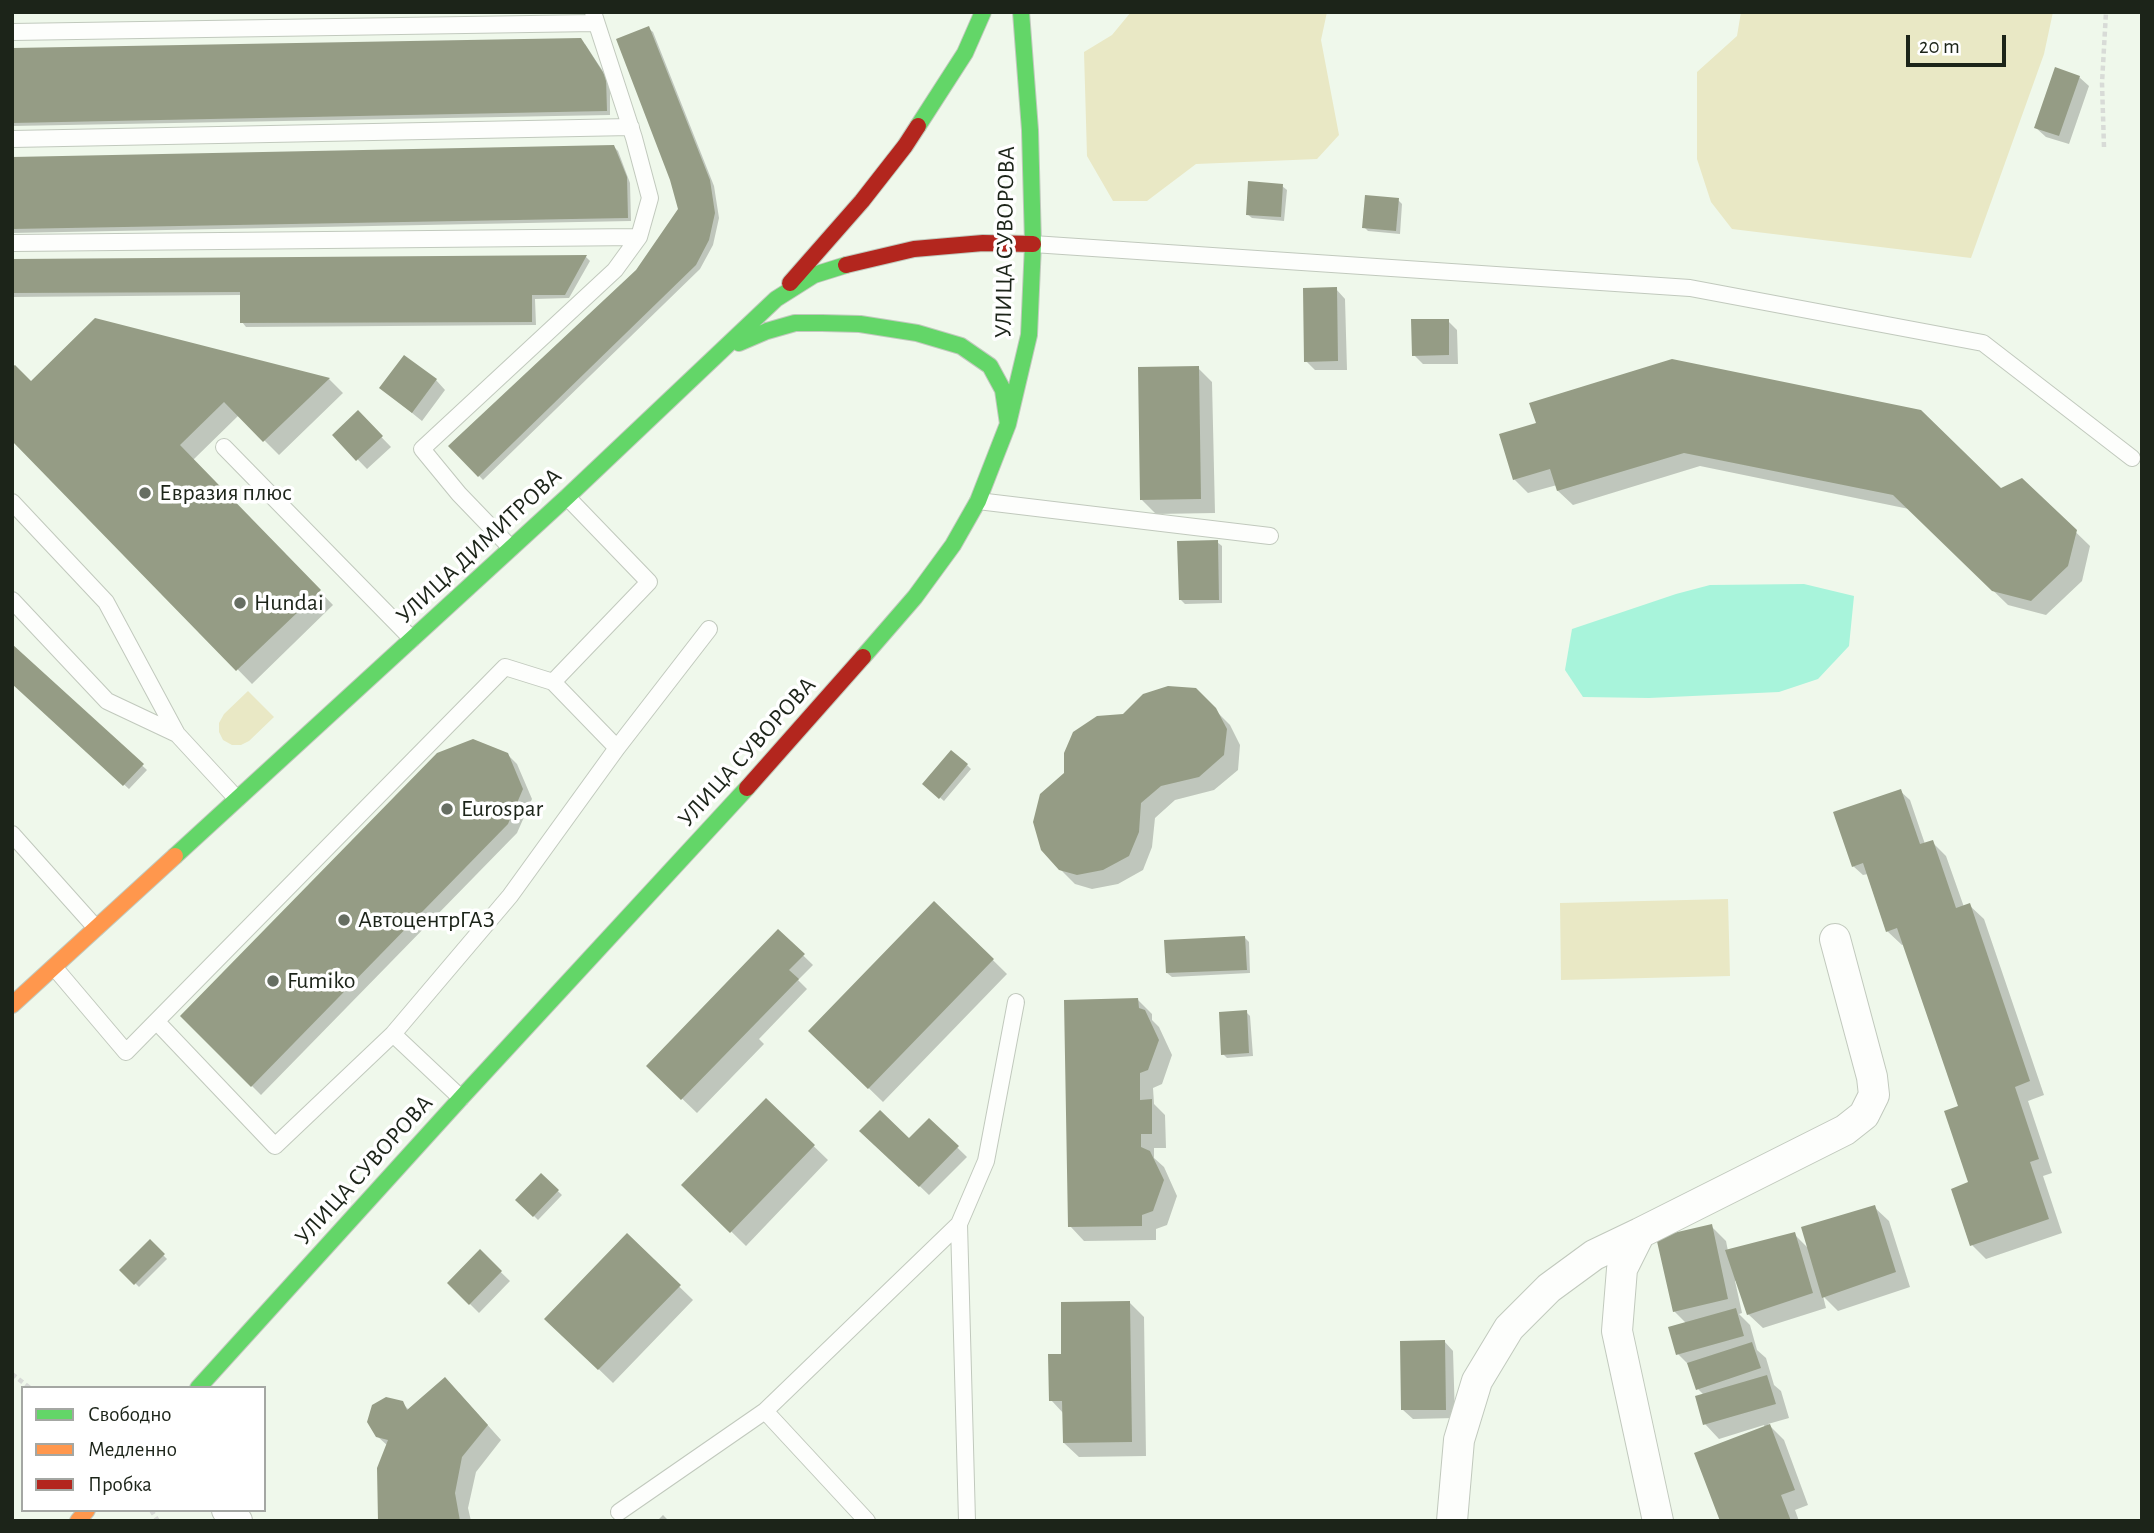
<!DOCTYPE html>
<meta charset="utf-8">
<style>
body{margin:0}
#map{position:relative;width:2154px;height:1533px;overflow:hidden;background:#eff8eb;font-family:"Alegreya Sans",sans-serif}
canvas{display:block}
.frame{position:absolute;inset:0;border:14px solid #1c2419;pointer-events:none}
.legend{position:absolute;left:21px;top:1386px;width:245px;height:126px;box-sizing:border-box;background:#fff;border:2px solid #a4a7a3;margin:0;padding:9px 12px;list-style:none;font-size:21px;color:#1c2419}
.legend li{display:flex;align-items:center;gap:14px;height:35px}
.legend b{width:35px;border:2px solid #a4a7a3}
.scale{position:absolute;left:1906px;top:35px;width:100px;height:32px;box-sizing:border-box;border:4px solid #1c2419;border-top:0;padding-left:9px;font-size:21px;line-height:24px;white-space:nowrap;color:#1c2419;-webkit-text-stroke:5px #fff;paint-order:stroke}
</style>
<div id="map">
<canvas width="2154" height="1533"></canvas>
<div class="frame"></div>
<ul class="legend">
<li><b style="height:9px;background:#63d668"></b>Свободно</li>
<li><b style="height:9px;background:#ff974d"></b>Медленно</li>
<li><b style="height:9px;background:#b3261e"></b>Пробка</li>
</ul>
<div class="scale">20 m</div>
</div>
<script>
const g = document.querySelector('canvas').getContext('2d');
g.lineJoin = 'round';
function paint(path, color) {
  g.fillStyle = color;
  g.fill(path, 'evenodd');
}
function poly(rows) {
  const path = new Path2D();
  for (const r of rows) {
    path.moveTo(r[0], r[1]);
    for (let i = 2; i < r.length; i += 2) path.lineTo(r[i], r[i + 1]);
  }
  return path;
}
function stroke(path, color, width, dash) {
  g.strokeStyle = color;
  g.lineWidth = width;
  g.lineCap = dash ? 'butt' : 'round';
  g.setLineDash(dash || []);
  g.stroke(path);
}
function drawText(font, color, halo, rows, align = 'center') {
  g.font = font + ' "Alegreya Sans",sans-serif';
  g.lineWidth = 7;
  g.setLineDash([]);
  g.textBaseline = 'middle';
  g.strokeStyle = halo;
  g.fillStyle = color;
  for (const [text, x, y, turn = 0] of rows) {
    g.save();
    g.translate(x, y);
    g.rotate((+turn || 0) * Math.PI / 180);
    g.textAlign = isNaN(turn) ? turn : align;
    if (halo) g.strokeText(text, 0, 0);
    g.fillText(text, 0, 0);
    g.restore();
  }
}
paint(poly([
 [1131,12,1327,12,1321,40,1339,135,1317,159,1196,164,1147,201,1113,201,1087,156,1084,52,1112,35],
 [1741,12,2053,12,2044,54,1971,258,1732,229,1711,202,1697,159,1697,72,1737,36],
 [248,691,274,717,249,741,241,745,232,745,223,740,219,732,219,723,224,714],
 [1728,899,1730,976,1561,980,1560,903]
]), '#e9e8c5');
paint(poly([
 [1804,584,1854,596,1849,646,1818,679,1779,692,1649,698,1583,697,1565,670,1572,629,1676,594,1710,585]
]), '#a8f4db');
paint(poly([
 [648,28,653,32,714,186,719,218,713,245,700,269,483,480,451,446,637,271,680,209],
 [585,44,610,82,610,115,12,126,12,50],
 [2079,77,2089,86,2069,144,2046,137,2036,128],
 [614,147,618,151,630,183,631,221,12,233,12,158],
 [1282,186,1287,190,1284,221,1252,218,1247,214],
 [1398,200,1402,204,1400,234,1368,231,1364,227],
 [586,257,590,261,569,298,535,299,536,325,246,327,242,322,242,295,12,297,12,261],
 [1336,289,1345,299,1347,370,1315,370,1306,361],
 [95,320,329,379,343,393,279,455,239,415,193,460,333,605,252,684,12,439,31,383],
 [1448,321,1457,330,1458,364,1423,364,1414,355],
 [404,357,436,380,445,390,422,421,381,388],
 [1198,368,1212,382,1215,513,1156,514,1142,500],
 [1920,411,2001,490,2022,480,2090,546,2082,581,2046,615,2008,605,1909,509,1700,466,1573,505,1558,491,1557,485,1528,493,1514,479,1501,435],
 [358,413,391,447,367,469,334,435],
 [1217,542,1222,546,1222,603,1185,604,1180,599],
 [12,646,147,770,129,789,12,682],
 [1195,690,1230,725,1240,745,1238,770,1214,790,1175,800,1155,818,1152,847,1143,870,1118,884,1092,889,1075,884,1060,869,1124,716],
 [507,754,517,764,532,799,517,833,261,1095,182,1016],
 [967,765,971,769,944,801,929,788],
 [1900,791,1910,800,1925,844,1932,842,1946,856,1964,907,1969,905,1984,919,2044,1095,2028,1101,2052,1173,2043,1176,2062,1233,1986,1259,1972,1245,1970,1184,1960,1107,1905,944,1902,945,1887,931,1868,874,1863,875,1853,866],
 [935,903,1007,974,883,1102,810,1031],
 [778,931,813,965,798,980,807,989,759,1039,764,1044,697,1113,648,1066],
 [1245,938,1249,942,1250,973,1172,977,1167,973],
 [1138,1000,1152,1014,1152,1020,1159,1027,1172,1055,1162,1084,1153,1088,1154,1104,1165,1115,1166,1148,1154,1148,1154,1158,1164,1167,1177,1196,1167,1225,1156,1229,1156,1240,1084,1241,1070,1226],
 [1246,1012,1250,1016,1253,1056,1227,1058,1223,1054],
 [766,1100,828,1160,746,1246,684,1185],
 [929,1120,967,1157,929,1195,862,1131,909,1141],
 [542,1176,562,1195,538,1220,518,1200],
 [1874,1207,1889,1221,1910,1287,1838,1311,1823,1296,1826,1308,1763,1328,1748,1314,1737,1280,1735,1281,1742,1313,1739,1314,1750,1325,1757,1350,1766,1358,1774,1385,1781,1391,1789,1418,1768,1424,1784,1440,1808,1505,1795,1510,1799,1521,1719,1521,1722,1520,1765,1428,1764,1425,1719,1439,1705,1424,1704,1395,1698,1389,1689,1365,1678,1354,1687,1324,1674,1311,1711,1226,1726,1241,1728,1251,1794,1234,1809,1249],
 [627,1236,693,1300,613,1383,547,1319],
 [150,1242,167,1259,139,1287,122,1270],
 [480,1252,510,1281,479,1313,449,1283],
 [1129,1302,1144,1317,1146,1456,1079,1457,1064,1443,1064,1414,1051,1400,1063,1356],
 [1444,1341,1453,1351,1455,1418,1413,1419,1403,1410],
 [459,1393,501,1440,476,1472,468,1508,471,1521,380,1521,388,1446,377,1436,402,1403,409,1410],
 [663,1515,669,1521,657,1521]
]), '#0003');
paint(poly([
 [649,26,710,180,715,213,709,240,696,265,478,477,448,446,636,270,678,209,670,180,616,39],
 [581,38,606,77,607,111,12,123,12,48],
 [2055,67,2080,76,2059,136,2034,128],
 [614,145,627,177,628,218,12,229,12,157],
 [1248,181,1283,184,1281,217,1246,215],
 [1365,195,1399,198,1396,231,1362,228],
 [587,255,565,295,532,295,532,322,240,323,240,292,12,293,12,259],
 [1337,287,1338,361,1304,362,1303,288],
 [95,318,330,378,263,442,224,402,180,445,321,590,236,671,12,441,12,367,15,365,31,381],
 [1411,319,1449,319,1449,355,1412,356],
 [404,355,437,379,412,413,379,388],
 [1672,359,1921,410,2001,488,2022,478,2077,530,2068,566,2031,601,1992,591,1893,495,1684,453,1557,491,1550,469,1513,480,1499,434,1536,423,1529,403],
 [1199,366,1201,499,1140,500,1138,367],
 [358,410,383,436,356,461,332,435],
 [1218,540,1219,600,1179,600,1177,541],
 [12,644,144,764,123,786,12,684],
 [1168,686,1196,688,1216,708,1227,729,1224,755,1199,777,1161,786,1141,803,1139,832,1129,856,1103,870,1077,875,1059,870,1041,850,1033,822,1040,794,1064,773,1064,753,1073,732,1097,716,1123,714,1143,694],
 [473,739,508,753,523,789,508,824,251,1087,180,1016,437,753],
 [951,750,968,764,939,799,922,784],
 [1901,789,1920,844,1933,840,1956,908,1970,903,2030,1081,2015,1087,2039,1159,2030,1162,2049,1219,1970,1246,1951,1189,1968,1182,1944,1111,1958,1106,1897,928,1886,932,1863,863,1852,867,1833,812],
 [934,901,994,959,868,1089,808,1031],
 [778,929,805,954,789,970,799,979,681,1100,646,1066],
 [1245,936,1247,970,1166,973,1164,940],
 [1138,998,1139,1008,1145,1010,1159,1040,1148,1070,1140,1073,1140,1100,1152,1099,1152,1134,1141,1134,1141,1147,1150,1151,1164,1180,1153,1211,1142,1215,1142,1226,1068,1227,1064,1000],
 [1247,1010,1249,1053,1221,1055,1219,1012],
 [766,1098,815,1145,730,1233,681,1185],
 [880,1110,909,1138,929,1118,959,1146,919,1187,859,1131],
 [541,1173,559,1190,533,1217,515,1200],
 [1875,1205,1896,1272,1822,1298,1801,1227],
 [1712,1224,1728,1299,1673,1312,1656,1237],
 [1795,1232,1813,1293,1747,1315,1725,1250],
 [627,1233,681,1285,598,1370,544,1319],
 [150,1239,165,1254,134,1285,119,1270],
 [480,1249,502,1271,469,1305,447,1283],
 [1130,1301,1132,1442,1063,1443,1062,1401,1049,1401,1048,1354,1061,1354,1061,1302],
 [1736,1308,1744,1336,1676,1355,1668,1327],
 [1445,1340,1446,1410,1401,1410,1400,1341],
 [1752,1342,1761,1368,1696,1390,1687,1363],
 [1767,1375,1776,1404,1703,1425,1695,1396],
 [445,1377,488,1425,462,1457,455,1493,460,1521,378,1521,377,1468,388,1440,376,1437,367,1422,372,1405,386,1397,403,1401,407,1410],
 [1770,1424,1795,1490,1781,1495,1791,1521,1720,1521,1694,1453]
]), '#959c85');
const lane = poly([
 [12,32,595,23],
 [12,139,631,127],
 [12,243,639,237],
 [1033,244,1690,288,1983,343,2132,458],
 [224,447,412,639],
 [978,501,1270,536],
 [12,502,106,602,177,734],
 [511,548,459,494,422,449,615,270,639,237,650,198,634,138,593,12],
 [12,600,107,701,177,734,237,799],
 [553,682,617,748],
 [12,834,96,928],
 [54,967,126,1052,505,667,553,682,649,582,567,497],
 [157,1022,275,1146,393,1034,510,896,617,748,709,629],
 [393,1034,461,1098],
 [765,1411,867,1521],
 [619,1512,765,1411,959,1224],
 [967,1521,959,1224,986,1161,1016,1002]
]);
const street = poly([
 [227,1510,237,1521],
 [1452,1521,1459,1440,1477,1381,1509,1328,1549,1288,1594,1255,1640,1233],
 [1658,1521,1617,1331,1622,1269,1640,1233,1845,1130,1864,1115,1874,1095,1872,1077,1835,939]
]);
const fast = poly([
 [918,126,965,53,983,12],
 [739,343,767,331,795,323,822,323,860,324,917,333,961,346,990,366,1003,390,1008,424],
 [863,657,915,597,953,545,978,501,1008,424,1029,335,1033,244,1030,130,1021,12],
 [175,856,567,497,776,299,814,275,846,265],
 [198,1388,461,1098,747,788]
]);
const slow = poly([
 [12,1005,175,856],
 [78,1521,87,1510]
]);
const jam = poly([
 [846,265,914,249,983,243,1033,244],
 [790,283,862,201,905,146,918,126],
 [747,788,863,657]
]);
stroke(lane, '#c1c9bd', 18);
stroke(street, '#c1c9bd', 32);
stroke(fast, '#c1c9bd', 18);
stroke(slow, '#c1c9bd', 18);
stroke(jam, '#c1c9bd', 18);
stroke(poly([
 [2104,147,2102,83,2106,12],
 [12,1374,30,1388],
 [151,1510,158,1521]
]), '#d8dbd7', 4.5, [5, 3.5]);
stroke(lane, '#fdfefc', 16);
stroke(street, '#fdfefc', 30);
stroke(fast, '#63d668', 16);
stroke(slow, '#ff974d', 16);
stroke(jam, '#b3261e', 16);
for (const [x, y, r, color] of [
 [145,493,7,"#666e62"],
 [240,603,7,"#666e62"],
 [447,809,7,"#666e62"],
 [344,920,7,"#666e62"],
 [273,981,7,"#666e62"]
]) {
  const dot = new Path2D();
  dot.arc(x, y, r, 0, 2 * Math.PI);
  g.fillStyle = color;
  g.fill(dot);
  stroke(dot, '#fff', 2.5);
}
drawText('24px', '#1c2419', '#fff', [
 ["УЛИЦА СУВОРОВА",1005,242,-89],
 ["УЛИЦА ДИМИТРОВА",479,546,-43],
 ["УЛИЦА СУВОРОВА",747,752,-48],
 ["УЛИЦА СУВОРОВА",364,1170,-48]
]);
drawText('24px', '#1c2419', '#fff', [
 ["Евразия плюс",159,493],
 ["Hundai",254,603],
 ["Eurospar",461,809],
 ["АвтоцентрГАЗ",358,920],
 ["Fumiko",287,981]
], 'left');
</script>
